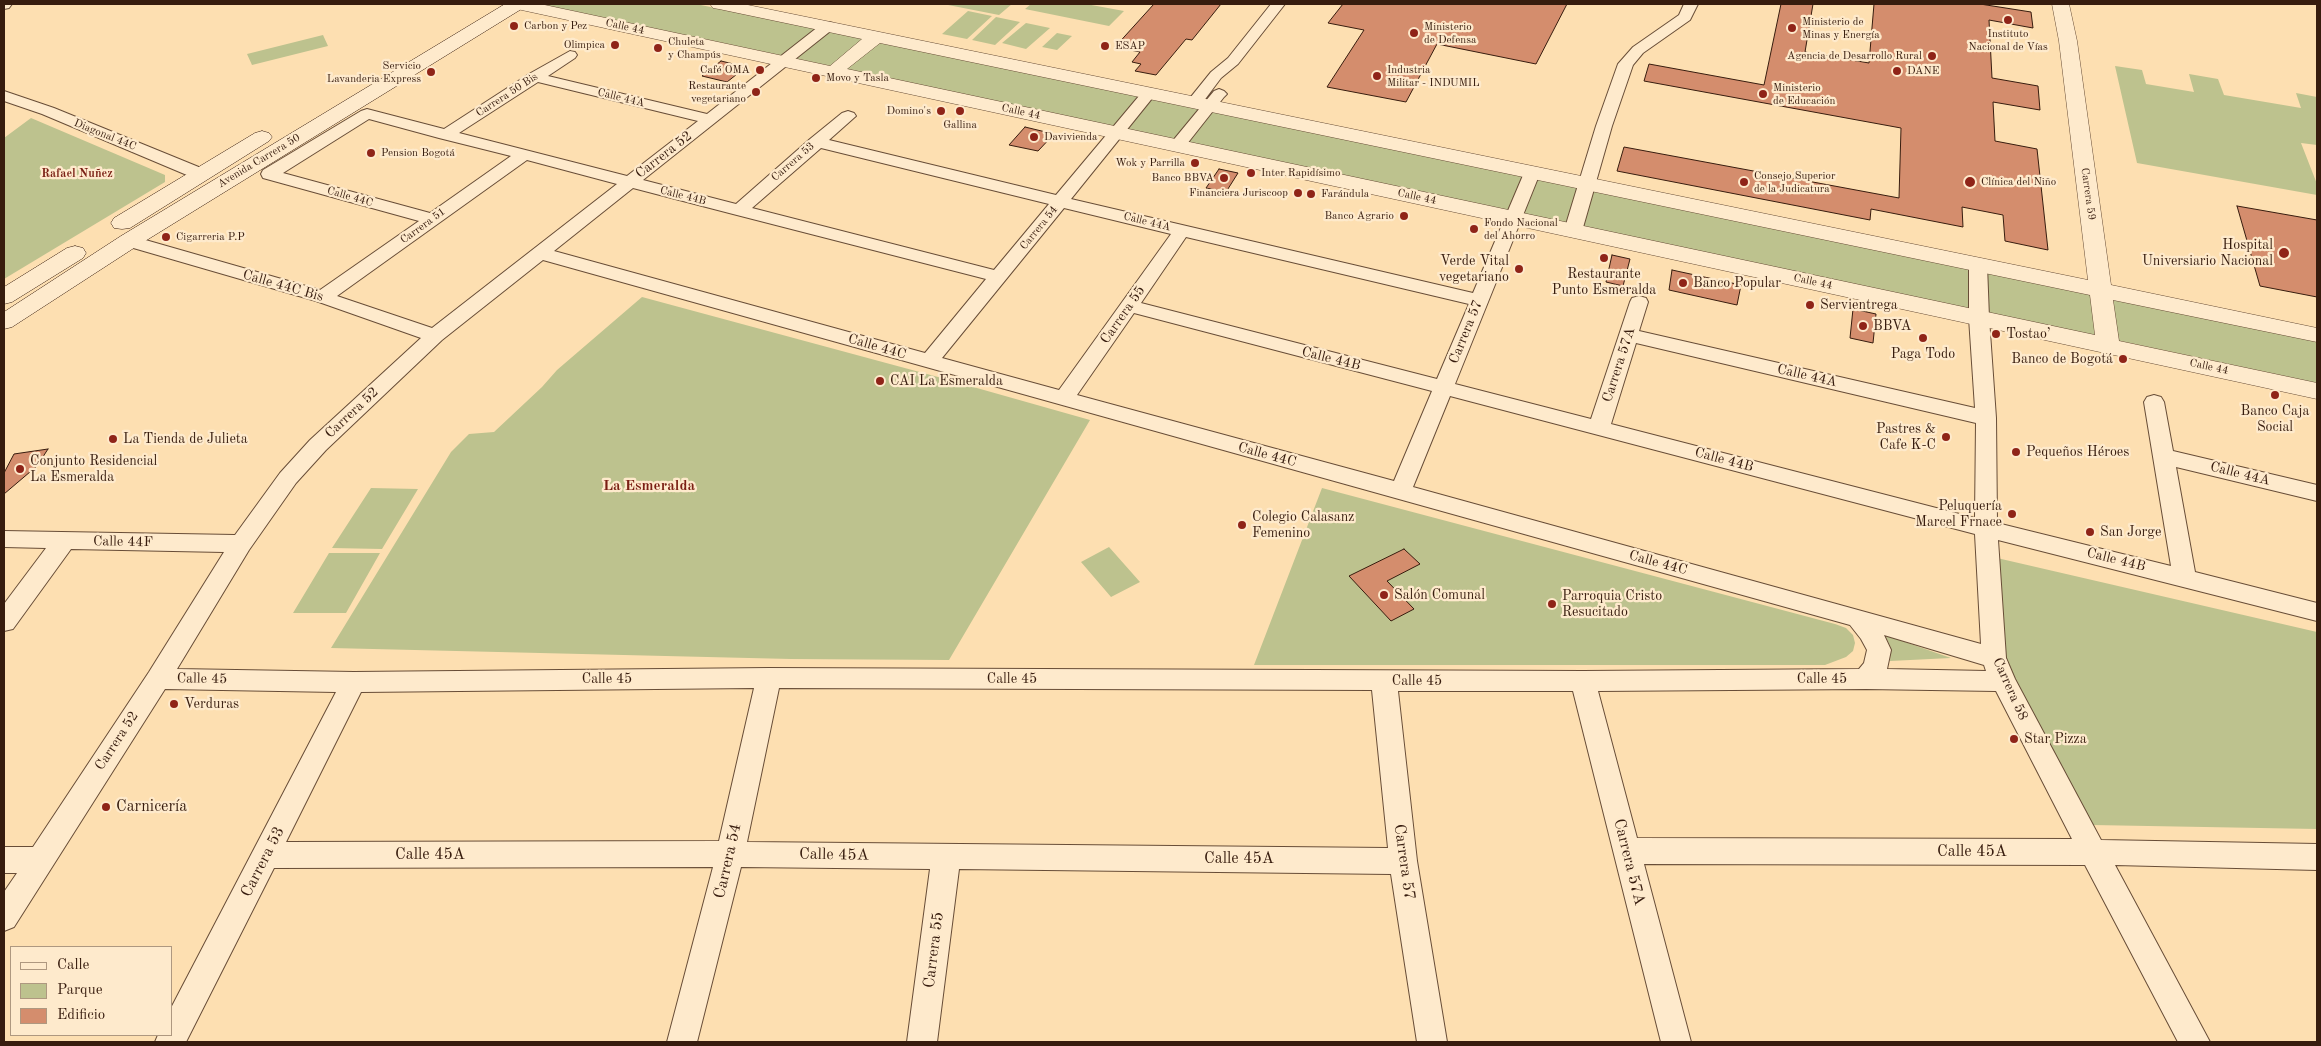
<!DOCTYPE html>
<meta charset="utf-8">
<style>
body{margin:0}
#map{position:relative;width:2321px;height:1046px;overflow:hidden;background:#fddfb1;font-family:"Old Standard TT",serif}
canvas{display:block}
.frame{position:absolute;inset:0;border:5px solid #371c0e;pointer-events:none}
.legend{position:absolute;left:10px;top:946px;width:162px;height:90px;box-sizing:border-box;background:#feeacc;border:1px solid #ae9880;margin:0;padding:6px 9px;list-style:none;font-size:15px;color:#371c0e}
.legend li{display:flex;align-items:center;gap:10px;height:25px}
.legend b{width:25px;border:1px solid #ae9880}
</style>
<div id="map">
<canvas width="2321" height="1046"></canvas>
<div class="frame"></div>
<ul class="legend">
<li><b style="height:6px;background:#feeacc"></b>Calle</li>
<li><b style="height:14px;background:#bdc28e"></b>Parque</li>
<li><b style="height:14px;background:#d48d6d"></b>Edificio</li>
</ul>
</div>
<script>
const g = document.querySelector('canvas').getContext('2d');
g.lineJoin = 'round';
function paint(path, color) {
  g.fillStyle = color;
  g.fill(path, 'evenodd');
}
function poly(rows) {
  const path = new Path2D();
  for (const r of rows) {
    path.moveTo(r[0], r[1]);
    for (let i = 2; i < r.length; i += 2) path.lineTo(r[i], r[i + 1]);
  }
  return path;
}
function stroke(path, color, width, dash) {
  g.strokeStyle = color;
  g.lineWidth = width;
  g.lineCap = dash ? 'butt' : 'round';
  g.setLineDash(dash || []);
  g.stroke(path);
}
function drawText(font, color, halo, rows, align = 'center') {
  g.font = font + ' "Old Standard TT",serif';
  g.lineWidth = 4.5;
  g.setLineDash([]);
  g.textBaseline = 'middle';
  g.strokeStyle = halo;
  g.fillStyle = color;
  for (const [text, x, y, turn = 0] of rows) {
    g.save();
    g.translate(x, y);
    g.rotate((+turn || 0) * Math.PI / 180);
    g.textAlign = isNaN(turn) ? turn : align;
    if (halo) g.strokeText(text, 0, 0);
    g.fillText(text, 0, 0);
    g.restore();
  }
}
paint(poly([
 [540,4,696,4,2317,340,2317,383],
 [943,4,1012,4,999,15],
 [1031,4,1086,4,1124,11,1109,26,1025,9],
 [968,11,992,16,967,39,942,34],
 [996,17,1020,22,995,45,972,40],
 [1026,23,1050,28,1026,49,1002,43],
 [1057,33,1072,36,1057,50,1042,47],
 [323,35,328,46,252,65,247,54],
 [2115,66,2142,70,2146,84,2194,92,2189,74,2218,79,2224,95,2301,108,2296,93,2317,97,2317,145,2301,143,2317,184,2317,195,2137,163],
 [31,118,165,175,165,182,4,279,4,138],
 [642,297,938,377,1090,420,949,660,791,659,331,648,451,452,469,434,494,432,542,387,557,370],
 [371,488,418,489,382,549,332,548],
 [1322,488,1835,624,1846,628,1853,635,1855,643,1853,651,1846,657,1825,665,1254,665],
 [1109,547,1140,582,1111,597,1081,562],
 [329,553,380,553,346,613,293,613],
 [1997,558,2317,632,2317,829,2092,825,2002,660],
 [1885,635,1951,658,1890,661,1891,648]
]), '#bdc28e');
const building = poly([
 [1154,4,1221,4,1192,40,1186,39,1156,75,1135,71,1141,64,1132,62,1140,52,1115,47,1154,4],
 [1343,4,1567,4,1536,64,1437,44,1406,102,1327,87,1364,30,1328,23,1343,4],
 [1781,4,1813,4,1805,52,1869,63,1874,4,1980,4,2031,12,2033,28,1989,20,1992,78,2038,86,2040,110,1993,102,1995,141,2037,149,2048,250,2005,241,2003,215,1962,207,1963,227,1871,209,1870,220,1617,171,1624,147,1899,198,1901,128,1644,81,1649,64,1764,85,1781,4],
 [721,61,746,67,727,82,702,76,721,61],
 [1025,127,1054,134,1038,151,1009,145,1025,127],
 [1219,169,1238,173,1226,192,1206,188,1219,169],
 [2237,206,2317,220,2317,297,2260,286,2237,206],
 [1612,255,1630,259,1623,286,1606,282,1612,255],
 [1672,270,1741,285,1737,305,1669,290,1672,270],
 [1853,309,1876,314,1873,343,1850,338,1853,309],
 [48,449,37,466,4,494,4,473,14,454,48,449],
 [1404,549,1420,564,1387,581,1414,609,1391,621,1349,576,1404,549]
]);
paint(building, '#d48d6d');
stroke(building, '#371c0e', 1);
const minor = poly([
 [4,4,12,4,9,8,4,9,4,4],
 [1271,4,1285,4,1238,64,1221,78,1200,106,1188,106,1186,103,1211,72,1228,58,1271,4],
 [1684,4,1698,4,1690,20,1643,53,1633,65,1612,126,1582,231,1579,235,1567,235,1564,231,1596,126,1618,64,1633,47,1679,15,1684,4],
 [828,22,833,23,835,26,833,29,643,180,736,204,810,139,842,113,848,111,854,113,856,116,829,140,1056,195,1144,90,1149,88,1154,90,1157,93,1154,96,1071,199,1473,293,1524,173,1526,169,1532,168,1538,169,1540,173,1455,384,1591,419,1630,302,1632,298,1639,296,1646,298,1648,302,1639,331,1975,408,1969,318,1969,265,1972,261,1978,260,1984,261,1987,265,1989,318,1996,418,1997,523,2171,566,2144,402,2147,397,2154,395,2161,397,2164,402,2173,451,2317,485,2317,501,2176,467,2195,572,2317,603,2317,621,1998,540,2006,658,2015,679,2101,840,2317,844,2317,870,2115,865,2210,1042,2178,1042,2085,865,1644,864,1691,1042,1661,1042,1573,691,1398,691,1417,861,1447,1042,1417,1042,1391,874,959,869,937,1042,907,1042,930,869,741,867,697,1042,667,1042,713,867,274,868,186,1042,155,1042,158,1035,171,1035,171,1008,336,692,165,689,14,927,4,931,4,892,17,873,4,873,4,847,33,847,149,672,224,552,71,549,13,629,4,631,4,604,46,548,4,547,4,531,235,535,280,473,310,440,421,338,316,301,123,245,120,241,123,237,135,237,320,290,419,221,263,178,261,174,263,170,361,111,367,109,444,129,529,74,570,51,575,52,577,55,575,58,548,76,707,114,823,23,828,22],
 [538,82,698,121,627,176,459,133,538,82],
 [369,119,439,138,511,156,430,213,283,173,369,119],
 [821,148,1049,204,994,270,752,208,821,148],
 [527,160,617,184,432,328,337,296,527,160],
 [633,188,733,214,986,279,925,353,554,251,633,188],
 [1064,208,1171,234,1059,390,942,358,1064,208],
 [1186,237,1469,304,1437,379,1141,303,1186,237],
 [543,260,1850,625,1861,639,1867,650,1864,663,1859,669,1583,671,769,668,354,672,177,669,249,550,296,483,326,450,442,340,543,260],
 [1134,313,1432,391,1394,481,1077,395,1134,313],
 [1636,343,1976,423,1975,518,1611,424,1636,343],
 [1450,396,1975,534,1981,644,1413,487,1450,396],
 [1884,635,1984,665,1986,671,1887,669,1891,650,1884,635],
 [754,688,719,841,286,842,361,692,754,688],
 [779,688,1372,690,1388,848,747,842,779,688],
 [1866,689,1996,691,2072,839,1637,838,1598,691,1866,689],
 [1219,89,1224,91,1227,94,1224,97,1183,149,1171,149,1169,146,1171,143,1214,91,1219,89],
 [4,91,54,108,206,170,208,174,206,178,194,178,42,114,4,101,4,91]
]);
const tertiary = poly([
 [508,4,540,4,830,66,862,39,719,9,713,8,710,4,743,4,2088,280,2059,41,2052,4,2069,4,2077,41,2111,285,2317,328,2317,342,2113,300,2119,341,2317,383,2317,399,517,9,511,8,508,4],
 [880,43,2090,295,2095,335,847,69,880,43]
]);
const secondary = poly([
 [505,4,526,4,523,8,137,246,12,327,4,329,4,312,121,236,505,4],
 [262,131,269,133,272,137,269,141,130,228,122,229,114,228,111,223,114,218,255,133,262,131],
 [75,246,83,248,86,253,83,258,12,302,4,304,4,287,67,248,75,246]
]);
stroke(minor, '#684d37', 2);
stroke(tertiary, '#684d37', 1);
stroke(secondary, '#371c0e', 1);
paint(minor, '#feeacc');
paint(tertiary, '#feeacc');
paint(secondary, '#feeacc');
for (const [x, y, r, color] of [
 [2008,20,5,"#8f2418"],
 [514,26,5,"#8f2418"],
 [1792,28,5,"#8f2418"],
 [1414,33,5,"#8f2418"],
 [615,45,5,"#8f2418"],
 [1105,46,5,"#8f2418"],
 [658,48,5,"#8f2418"],
 [1932,56,5,"#8f2418"],
 [760,70,5,"#8f2418"],
 [1897,71,5,"#8f2418"],
 [431,72,5,"#8f2418"],
 [1377,76,5,"#8f2418"],
 [816,78,5,"#8f2418"],
 [756,92,5,"#8f2418"],
 [1763,94,5,"#8f2418"],
 [941,111,5,"#8f2418"],
 [960,111,5,"#8f2418"],
 [1034,137,5,"#8f2418"],
 [371,153,5,"#8f2418"],
 [1195,163,5,"#8f2418"],
 [1251,173,5,"#8f2418"],
 [1224,178,5,"#8f2418"],
 [1744,182,5,"#8f2418"],
 [1970,182,6,"#8f2418"],
 [1298,193,5,"#8f2418"],
 [1311,194,5,"#8f2418"],
 [1404,216,5,"#8f2418"],
 [1474,229,5,"#8f2418"],
 [166,237,5,"#8f2418"],
 [2284,253,6,"#8f2418"],
 [1604,258,5,"#8f2418"],
 [1519,269,5,"#8f2418"],
 [1683,283,5,"#8f2418"],
 [1810,305,5,"#8f2418"],
 [1863,326,5,"#8f2418"],
 [1996,334,5,"#8f2418"],
 [1923,338,5,"#8f2418"],
 [2123,359,5,"#8f2418"],
 [880,381,5,"#8f2418"],
 [2275,395,5,"#8f2418"],
 [1946,437,5,"#8f2418"],
 [113,439,5,"#8f2418"],
 [2016,452,5,"#8f2418"],
 [20,469,5,"#8f2418"],
 [2012,514,5,"#8f2418"],
 [1242,525,5,"#8f2418"],
 [2090,532,5,"#8f2418"],
 [1384,595,5,"#8f2418"],
 [1552,604,5,"#8f2418"],
 [174,704,5,"#8f2418"],
 [2014,739,5,"#8f2418"],
 [106,807,5,"#8f2418"]
]) {
  const dot = new Path2D();
  dot.arc(x, y, r, 0, 2 * Math.PI);
  g.fillStyle = color;
  g.fill(dot);
  stroke(dot, '#feeacc', 2);
}
drawText('11px', '#371c0e', '#feeacc', [
 ["Ministerio de",1802,22],
 ["Minas y Energía",1802,35],
 ["Carbon y Pez",524,26],
 ["Ministerio",1424,27],
 ["de Defensa",1424,40],
 ["Instituto",2008,34,"center"],
 ["Nacional de Vías",2008,47,"center"],
 ["Chuleta",668,42],
 ["y Champús",668,55],
 ["Olimpica",605,45,"right"],
 ["ESAP",1115,46],
 ["Agencia de Desarrollo Rural",1922,56,"right"],
 ["Servicio",421,66,"right"],
 ["Lavanderia Express",421,79,"right"],
 ["Café OMA",750,70,"right"],
 ["Industria",1387,70],
 ["Militar - INDUMIL",1387,83],
 ["DANE",1907,71],
 ["Movo y Tasla",826,78],
 ["Restaurante",746,86,"right"],
 ["vegetariano",746,99,"right"],
 ["Ministerio",1773,88],
 ["de Educación",1773,101],
 ["Domino's",931,111,"right"],
 ["Gallina",960,125,"center"],
 ["Davivienda",1044,137],
 ["Pension Bogotá",381,153],
 ["Wok y Parrilla",1185,163,"right"],
 ["Inter Rapidísimo",1261,173],
 ["Consejo Superior",1754,176],
 ["de la Judicatura",1754,189],
 ["Banco BBVA",1214,178,"right"],
 ["Clínica del Niño",1981,182],
 ["Financiera Juriscoop",1288,193,"right"],
 ["Farándula",1321,194],
 ["Banco Agrario",1394,216,"right"],
 ["Fondo Nacional",1484,223],
 ["del Ahorro",1484,236],
 ["Cigarreria P.P",176,237]
], 'left');
drawText('11px', '#371c0e', '#feeacc', [
 ["Calle 44",625,27,12],
 ["Carrera 50 Bis",507,95,-33],
 ["Calle 44A",621,98,14],
 ["Calle 44",1021,112,12],
 ["Diagonal 44C",105,135,22],
 ["Avenida Carrera 50",259,161,-31],
 ["Carrera 53",793,162,-41],
 ["Carrera 59",2088,194,82],
 ["Calle 44B",683,196,14],
 ["Calle 44C",350,197,16],
 ["Calle 44",1417,197,12],
 ["Calle 44A",1147,222,14],
 ["Carrera 51",423,226,-36],
 ["Carrera 54",1039,228,-51],
 ["Calle 44",1813,282,12],
 ["Calle 44",2209,367,12]
]);
drawText('bold 12px', '#7a1f14', '#feeacc', [
 ["Rafael Nuñez",77,174]
]);
drawText('14px', '#371c0e', '#feeacc', [
 ["Carrera 52",664,155,-38],
 ["Calle 44C Bis",283,286,16],
 ["Carrera 55",1123,315,-55],
 ["Carrera 57",1466,332,-68],
 ["Calle 44C",877,347,16],
 ["Calle 44B",1331,359,14],
 ["Carrera 57A",1619,365,-72],
 ["Calle 44A",1807,376,13],
 ["Carrera 52",352,413,-43],
 ["Calle 44C",1267,455,15],
 ["Calle 44B",1724,460,15],
 ["Calle 44A",2240,474,14],
 ["Calle 44F",123,542,1],
 ["Calle 44B",2116,560,14],
 ["Calle 44C",1658,563,15],
 ["Calle 45",202,679,1],
 ["Calle 45",607,679],
 ["Calle 45",1012,679],
 ["Calle 45",1822,679],
 ["Calle 45",1417,681],
 ["Carrera 58",2010,689,66],
 ["Carrera 52",117,741,-57]
]);
drawText('14px', '#371c0e', '#feeacc', [
 ["Hospital",2273,245,"right"],
 ["Universiario Nacional",2273,261,"right"],
 ["Verde Vital",1509,261,"right"],
 ["vegetariano",1509,277,"right"],
 ["Restaurante",1604,274,"center"],
 ["Punto Esmeralda",1604,290,"center"],
 ["Banco Popular",1693,283],
 ["Servientrega",1820,305],
 ["BBVA",1873,326],
 ["Tostao’",2006,334],
 ["Paga Todo",1923,354,"center"],
 ["Banco de Bogotá",2113,359,"right"],
 ["CAI La Esmeralda",890,381],
 ["Banco Caja",2275,411,"center"],
 ["Social",2275,427,"center"],
 ["Pastres &",1936,429,"right"],
 ["Cafe K-C",1936,445,"right"],
 ["La Tienda de Julieta",123,439],
 ["Pequeños Héroes",2026,452],
 ["Conjunto Residencial",30,461],
 ["La Esmeralda",30,477],
 ["Peluquería",2002,506,"right"],
 ["Marcel Frnace",2002,522,"right"],
 ["Colegio Calasanz",1252,517],
 ["Femenino",1252,533],
 ["San Jorge",2100,532],
 ["Salón Comunal",1394,595],
 ["Parroquia Cristo",1562,596],
 ["Resucitado",1562,612],
 ["Verduras",184,704],
 ["Star Pizza",2024,739]
], 'left');
drawText('bold 15px', '#7a1f14', '#feeacc', [
 ["La Esmeralda",649,486]
]);
drawText('16px', '#371c0e', '#feeacc', [
 ["Carnicería",116,807]
], 'left');
drawText('16px', '#371c0e', '#feeacc', [
 ["Calle 45A",1972,852],
 ["Calle 45A",430,855],
 ["Calle 45A",834,855,1],
 ["Calle 45A",1239,859],
 ["Carrera 54",728,861,-77],
 ["Carrera 53",263,862,-63],
 ["Carrera 57",1404,862,82],
 ["Carrera 57A",1629,862,76],
 ["Carrera 55",934,950,-83]
]);
</script>
